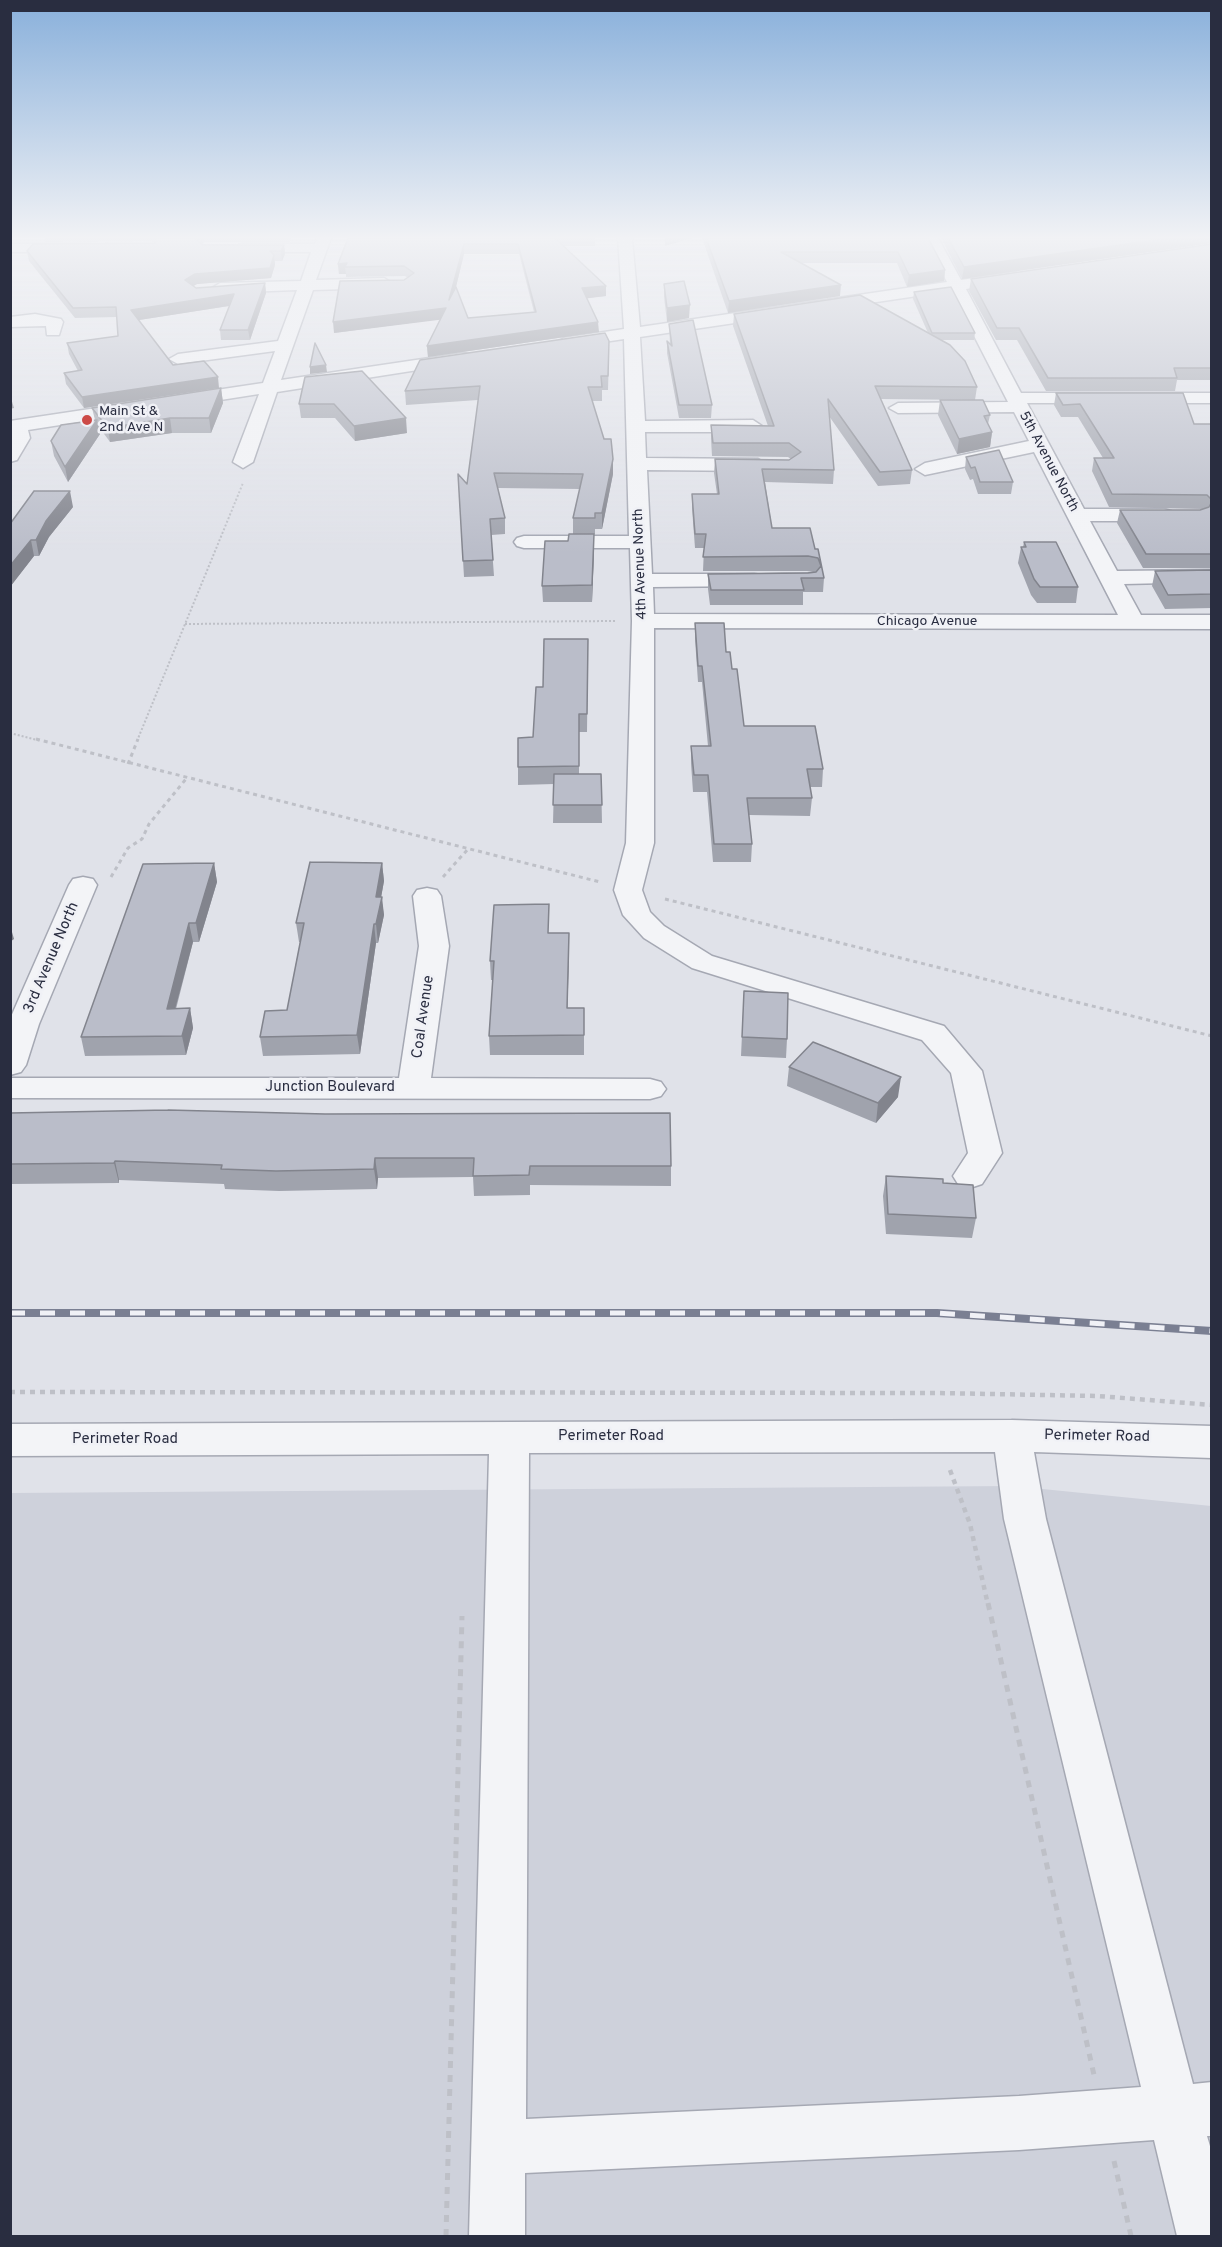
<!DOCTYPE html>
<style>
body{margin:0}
#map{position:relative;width:1222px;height:2247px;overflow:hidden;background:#e0e2e9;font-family:Overpass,sans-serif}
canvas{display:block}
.frame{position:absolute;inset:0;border:12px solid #292d40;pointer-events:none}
</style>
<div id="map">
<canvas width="1222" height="2247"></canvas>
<div class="frame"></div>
</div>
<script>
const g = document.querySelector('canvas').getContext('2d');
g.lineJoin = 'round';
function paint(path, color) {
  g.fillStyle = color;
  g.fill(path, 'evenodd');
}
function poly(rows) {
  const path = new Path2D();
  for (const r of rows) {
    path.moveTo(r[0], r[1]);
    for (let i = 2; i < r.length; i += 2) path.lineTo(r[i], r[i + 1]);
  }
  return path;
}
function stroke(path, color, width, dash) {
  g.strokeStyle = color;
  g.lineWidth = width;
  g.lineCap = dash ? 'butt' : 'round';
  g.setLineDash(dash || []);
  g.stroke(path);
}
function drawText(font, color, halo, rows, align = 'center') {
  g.font = font + ' Overpass,sans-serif';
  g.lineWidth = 5;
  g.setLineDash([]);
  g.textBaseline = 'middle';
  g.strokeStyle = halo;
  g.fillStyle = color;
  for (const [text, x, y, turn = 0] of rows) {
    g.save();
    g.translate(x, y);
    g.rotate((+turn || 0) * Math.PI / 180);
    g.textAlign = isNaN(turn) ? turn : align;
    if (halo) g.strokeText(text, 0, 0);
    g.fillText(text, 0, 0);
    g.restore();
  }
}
paint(poly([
 [1013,1486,1211,1506,1211,2236,11,2236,10,1493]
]), '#ced1db');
const minor = poly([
 [317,238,331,238,316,280,384,278,392,283,384,288,313,290,281,380,463,353,469,354,472,358,469,362,277,392,253,462,243,468,233,462,259,394,28,430,30,438,17,460,10,462,10,421,263,383,275,351,178,364,169,359,178,354,278,341,297,290,220,293,212,288,220,283,301,281,311,252,241,252,234,248,241,244,315,244,317,238],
 [618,238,632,238,640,327,947,282,924,238,938,238,961,280,1015,272,1023,277,1015,282,966,289,1021,393,1212,393,1212,403,1027,403,1084,509,1164,509,1171,511,1174,515,1171,519,1164,521,1090,521,1117,571,1212,570,1212,582,1124,584,1141,615,1212,615,1212,629,654,628,654,843,642,890,650,912,664,926,712,956,944,1026,982,1071,1002,1153,982,1184,970,1188,958,1184,953,1176,968,1153,951,1073,922,1040,692,968,644,938,623,915,614,890,626,843,632,621,630,548,524,548,517,546,514,542,517,538,524,536,629,536,624,339,564,348,556,343,564,338,624,329,618,238],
 [951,291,1008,402,898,403,889,408,898,413,1014,412,1029,441,925,463,915,469,925,475,1034,452,1118,615,654,614,653,587,754,586,762,585,765,580,762,575,754,574,652,574,647,470,758,471,768,465,758,459,646,458,645,432,753,432,762,426,753,420,645,421,640,337,951,291],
 [10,244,76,244,83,248,76,252,12,252,10,244],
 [35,314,61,319,63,322,59,335,47,335,46,326,10,327,10,317,35,314],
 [83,877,93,879,97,885,39,1024,26,1065,21,1072,10,1075,10,1019,69,885,73,879,83,877],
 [427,888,437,890,441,896,449,946,431,1078,650,1079,661,1082,666,1089,661,1096,650,1099,10,1098,10,1078,399,1078,419,946,413,896,417,890,427,888],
 [1012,1420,1212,1426,1212,1458,1034,1452,1046,1519,1193,2084,1212,2082,1212,2136,1207,2136,1212,2153,1212,2236,1177,2236,1154,2140,1019,2150,525,2173,525,2236,469,2236,489,1454,10,1456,10,1424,1012,1420],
 [995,1452,1004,1519,1141,2087,1019,2096,526,2119,529,1453,995,1452]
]);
stroke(minor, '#a5a8b3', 3);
stroke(poly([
 [185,624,616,621],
 [10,733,41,741],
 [137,741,243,483]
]), '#bec0c7', 2, [2, 2]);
stroke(poly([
 [36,739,600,882],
 [128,764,138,739],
 [111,877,128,848,142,839,149,824,186,779],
 [443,877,468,849],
 [665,899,1212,1036]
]), '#bec0c7', 3, [4, 4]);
stroke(poly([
 [10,1392,937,1393,1098,1396,1212,1405],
 [950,1470,970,1524,988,1605]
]), '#bec0c7', 4.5, [5, 5]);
stroke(poly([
 [988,1603,1094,2075],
 [1114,2161,1131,2236],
 [446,2236,462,1616]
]), '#bec0c7', 5, [7, 7]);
paint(minor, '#f3f4f7');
const rail = poly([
 [10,1313,937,1313,1212,1331]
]);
stroke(rail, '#7a7f92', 8);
stroke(rail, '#f0f1f6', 5, [15]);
paint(poly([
 [45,238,291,238,290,242,204,242,201,243,203,245,284,245,285,254,282,261,275,261,275,265,271,278,197,284,193,286,196,288,265,283,266,293,250,340,221,340,220,330,229,306,139,320,173,365,219,388,84,408,66,384,64,373,78,371,69,354,67,343,118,336,117,317,75,318,29,261,27,251,154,243,151,241,45,242],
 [348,238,595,238,595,246,563,246,606,286,606,296,587,298,599,332,428,357,427,346,440,319,334,333,408,278,405,276,346,277,346,274,339,274,338,264],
 [464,254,519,254,534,312,468,318,456,287],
 [702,238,928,238,945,270,944,281,907,287,897,263,801,263,840,296,728,313],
 [941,238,1212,238,1212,243,962,279],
 [1212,244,1212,380,1177,380,1175,391,1046,391,1017,340,996,340,969,291,971,279],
 [664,284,689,318,667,322,664,297],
 [914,292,975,333,974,340,941,340,977,387,975,400,880,399,912,470,910,484,878,486,829,416,834,470,833,484,765,482,772,528,815,549,818,549,824,578,823,592,803,592,803,605,710,605,708,589,708,574,813,572,807,571,703,571,704,548,695,548,692,508,692,494,717,494,714,473,715,459,789,460,791,459,788,457,712,456,711,439,711,425,768,426,733,326,734,314,928,333,913,299],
 [669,324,712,405,711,418,679,418,667,353,667,341,670,344],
 [609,355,608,390,602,390,602,401,592,401,613,474,602,529,595,529,595,534,573,534,573,518,580,489,498,488,505,518,505,534,491,535,494,576,464,577,458,474,467,484,478,400,406,405,405,391],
 [362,371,407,433,355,441,335,418,301,418,299,404],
 [221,388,223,403,211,433,172,433,110,442,99,427,100,434,68,482,54,456,51,441,95,420,92,408],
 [1056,393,1194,424,1212,424,1212,568,1143,568,1117,523,1120,510,1200,510,1202,509,1109,507,1092,471,1094,458,1103,458,1078,417,1061,417,1054,405],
 [940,400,990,415,988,424,992,432,990,447,957,454,938,415],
 [966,457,1013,482,1011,494,978,494,973,479,970,480,965,469],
 [73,507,49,537,39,556,34,556,10,587,10,524],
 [1024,542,1078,587,1076,603,1037,603,1031,595,1018,563,1021,547,1023,547],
 [594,550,592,602,543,602,542,586],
 [1212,570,1212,608,1165,609,1152,586,1155,571],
 [695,623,726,652,732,669,744,726,823,769,822,787,810,787,812,798,810,816,749,815,752,844,751,862,713,862,707,792,693,792,691,763,691,746,708,746,702,682,698,682,695,639],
 [588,639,587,732,579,732,579,774,601,774,602,823,553,823,554,784,518,785,518,767,533,737,543,687],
 [214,863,217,882,199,942,193,942,176,1009,190,1008,193,1028,186,1055,85,1056,81,1037],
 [382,863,384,881,381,897,384,915,378,943,376,943,360,1054,263,1056,260,1037,287,1010,300,942,299,942,296,923],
 [549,933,569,952,567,1008,584,1008,584,1055,490,1055,489,1036,493,980,491,980,490,961],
 [744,991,787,1039,786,1058,741,1056],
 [789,1067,898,1097,876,1123,787,1086],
 [10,1114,671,1166,671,1186,530,1185,530,1195,474,1196,473,1177,378,1178,377,1189,279,1191,225,1189,224,1184,119,1180,119,1183,10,1184],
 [886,1176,943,1183,976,1218,972,1238,886,1234,883,1196]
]), '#a0a3ad');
paint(poly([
 [194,238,204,238,204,242,195,247],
 [665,238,692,238,665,246],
 [1169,238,1212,238,1212,243,962,279,964,267],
 [464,244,464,254,450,311,449,300],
 [284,245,285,254,282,261,281,251],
 [274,255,275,265,271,278,197,284,187,290,185,280,195,274],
 [347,263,345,267,346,274,339,274,338,264],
 [945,270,944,281,907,287,909,275],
 [265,283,266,293,250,340,248,330],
 [841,285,840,296,728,313,729,301],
 [606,286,606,296,582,299,582,288],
 [234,294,235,305,133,321,131,310],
 [690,305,689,318,667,322,667,308],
 [446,308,446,319,334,333,333,322],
 [598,322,599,332,428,357,427,346],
 [326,365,327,372,310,374,310,367],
 [218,377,219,388,84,408,82,397],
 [221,388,223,403,211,433,209,418],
 [10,395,14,408,10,409],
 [170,418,172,433,110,442,108,428],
 [406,418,407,433,355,441,354,426],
 [97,420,100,434,68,482,65,467],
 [992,432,990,447,957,454,959,439],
 [613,459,613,474,602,529,602,513],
 [70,491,73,507,49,537,39,556,36,540,46,521],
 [594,534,594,550,592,602,592,585],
 [31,540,34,556,10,587,10,566],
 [214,863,217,882,199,942,196,923],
 [382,863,384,881,379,909,382,897,384,915,378,943,376,924,376,897],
 [189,923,193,942,170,1028,167,1009],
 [374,924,376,943,360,1054,357,1035],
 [10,925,14,939,10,942],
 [569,933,569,952,567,1027,567,1008],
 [190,1008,193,1028,186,1055,182,1036],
 [901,1077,898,1097,876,1123,878,1103],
 [375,1158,378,1178,377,1189,374,1169],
 [115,1161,119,1180,119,1183,114,1163]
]), '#82848d');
const building = poly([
 [157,238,194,238,203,245,284,245,281,251,270,251,274,255,270,268,195,274,185,280,196,288,265,283,248,330,220,330,234,294,131,310,173,365,204,361,218,377,82,397,64,373,82,370,67,343,118,336,116,307,73,308,27,251,33,244,155,243,157,238],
 [348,238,555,238,606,286,582,288,598,322,427,346,446,308,333,322,340,281,404,280,414,273,404,266,345,267,347,263,338,264,348,238],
 [464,244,518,244,536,312,468,318,456,287,449,300,464,244],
 [706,238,928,238,945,270,909,275,898,252,781,252,841,285,729,301,706,238],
 [948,238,1169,238,964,267,948,238],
 [1212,244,1212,368,1174,368,1177,378,1048,378,1019,328,997,328,971,279,1212,244],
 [684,281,690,305,667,308,664,284,684,281],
 [951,287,975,333,932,333,914,292,951,287],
 [860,295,950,345,965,361,977,387,875,386,912,470,880,472,828,399,834,470,762,469,772,528,810,528,815,549,818,549,824,578,801,578,804,590,711,590,708,574,808,573,816,572,821,566,818,558,808,556,703,557,706,534,695,534,692,494,719,494,715,459,789,460,801,452,789,443,713,443,711,425,774,426,734,314,860,295],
 [693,320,712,405,679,405,667,341,672,346,669,324,693,320],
 [605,333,609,341,608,376,601,376,602,387,588,387,604,439,611,439,613,459,602,513,595,513,595,518,573,518,583,474,494,473,505,518,490,519,493,560,463,561,458,474,467,484,480,386,405,391,420,360,605,333],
 [315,343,326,365,310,367,315,343],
 [362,371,406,418,354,426,334,404,299,404,305,377,362,371],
 [221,388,209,418,170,418,108,428,92,408,221,388],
 [1056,393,1183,393,1194,424,1212,424,1212,500,1207,495,1112,494,1094,458,1114,458,1080,404,1063,405,1056,393],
 [940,400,983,400,990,415,984,416,992,432,959,439,940,400],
 [97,420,65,467,51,441,61,425,97,420],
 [999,450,1013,482,980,482,975,467,971,468,966,457,999,450],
 [34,491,70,491,46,521,36,540,31,540,10,566,10,524,34,491],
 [1212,501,1212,554,1146,554,1120,510,1200,510,1209,507,1212,501],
 [569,534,594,534,592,585,542,586,545,541,568,541,569,534],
 [1024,542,1056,542,1078,587,1040,587,1034,579,1021,547,1026,547,1024,542],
 [1212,570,1212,594,1168,595,1155,571,1212,570],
 [695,623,724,623,726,652,730,652,732,669,737,669,744,726,815,726,823,769,807,769,812,798,747,798,752,844,714,844,708,775,694,775,691,746,711,746,702,666,698,666,695,623],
 [544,639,588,639,587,714,579,714,579,766,518,767,518,738,533,737,536,687,543,687,544,639],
 [554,774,601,774,602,805,553,805,554,774],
 [310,862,382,863,376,897,382,897,376,924,374,924,357,1035,260,1037,265,1011,287,1010,304,923,296,923,310,862],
 [214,863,196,923,189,923,167,1009,190,1008,182,1036,81,1037,143,864,214,863],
 [549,904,548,933,569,933,567,1008,584,1008,584,1035,489,1036,494,961,490,961,494,905,549,904],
 [744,991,788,993,787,1039,742,1037,744,991],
 [813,1042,901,1077,878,1103,789,1067,813,1042],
 [168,1110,325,1114,670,1113,671,1166,530,1166,529,1175,473,1176,474,1158,375,1158,374,1169,276,1171,221,1169,222,1165,115,1161,114,1163,10,1164,10,1113,168,1110],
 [886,1176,943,1179,943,1183,973,1185,976,1218,888,1214,886,1176]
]);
paint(building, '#babdc9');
stroke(building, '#82848d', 1.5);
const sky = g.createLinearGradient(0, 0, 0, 553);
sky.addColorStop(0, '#89b0db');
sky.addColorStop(0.43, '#f1f2f5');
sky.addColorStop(1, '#f1f2f500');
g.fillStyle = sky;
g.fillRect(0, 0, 1222, 553);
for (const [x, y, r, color] of [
 [87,420,6,"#cc4a47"]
]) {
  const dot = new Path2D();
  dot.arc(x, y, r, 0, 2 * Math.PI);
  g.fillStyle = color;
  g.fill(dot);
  stroke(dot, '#f0f1f6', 2);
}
drawText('14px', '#292d40', '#f0f1f6', [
 ["Main St &",99,412],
 ["2nd Ave N",99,428]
], 'left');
drawText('14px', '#292d40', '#f0f1f6', [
 ["5th Avenue North",1048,462,62],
 ["4th Avenue North",641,564,-92],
 ["Chicago Avenue",927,622]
]);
drawText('15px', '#292d40', '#f0f1f6', [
 ["3rd Avenue North",52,958,-67],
 ["Coal Avenue",424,1017,-82],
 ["Junction Boulevard",330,1088],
 ["Perimeter Road",611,1437],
 ["Perimeter Road",1097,1437,1],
 ["Perimeter Road",125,1440]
]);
</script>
